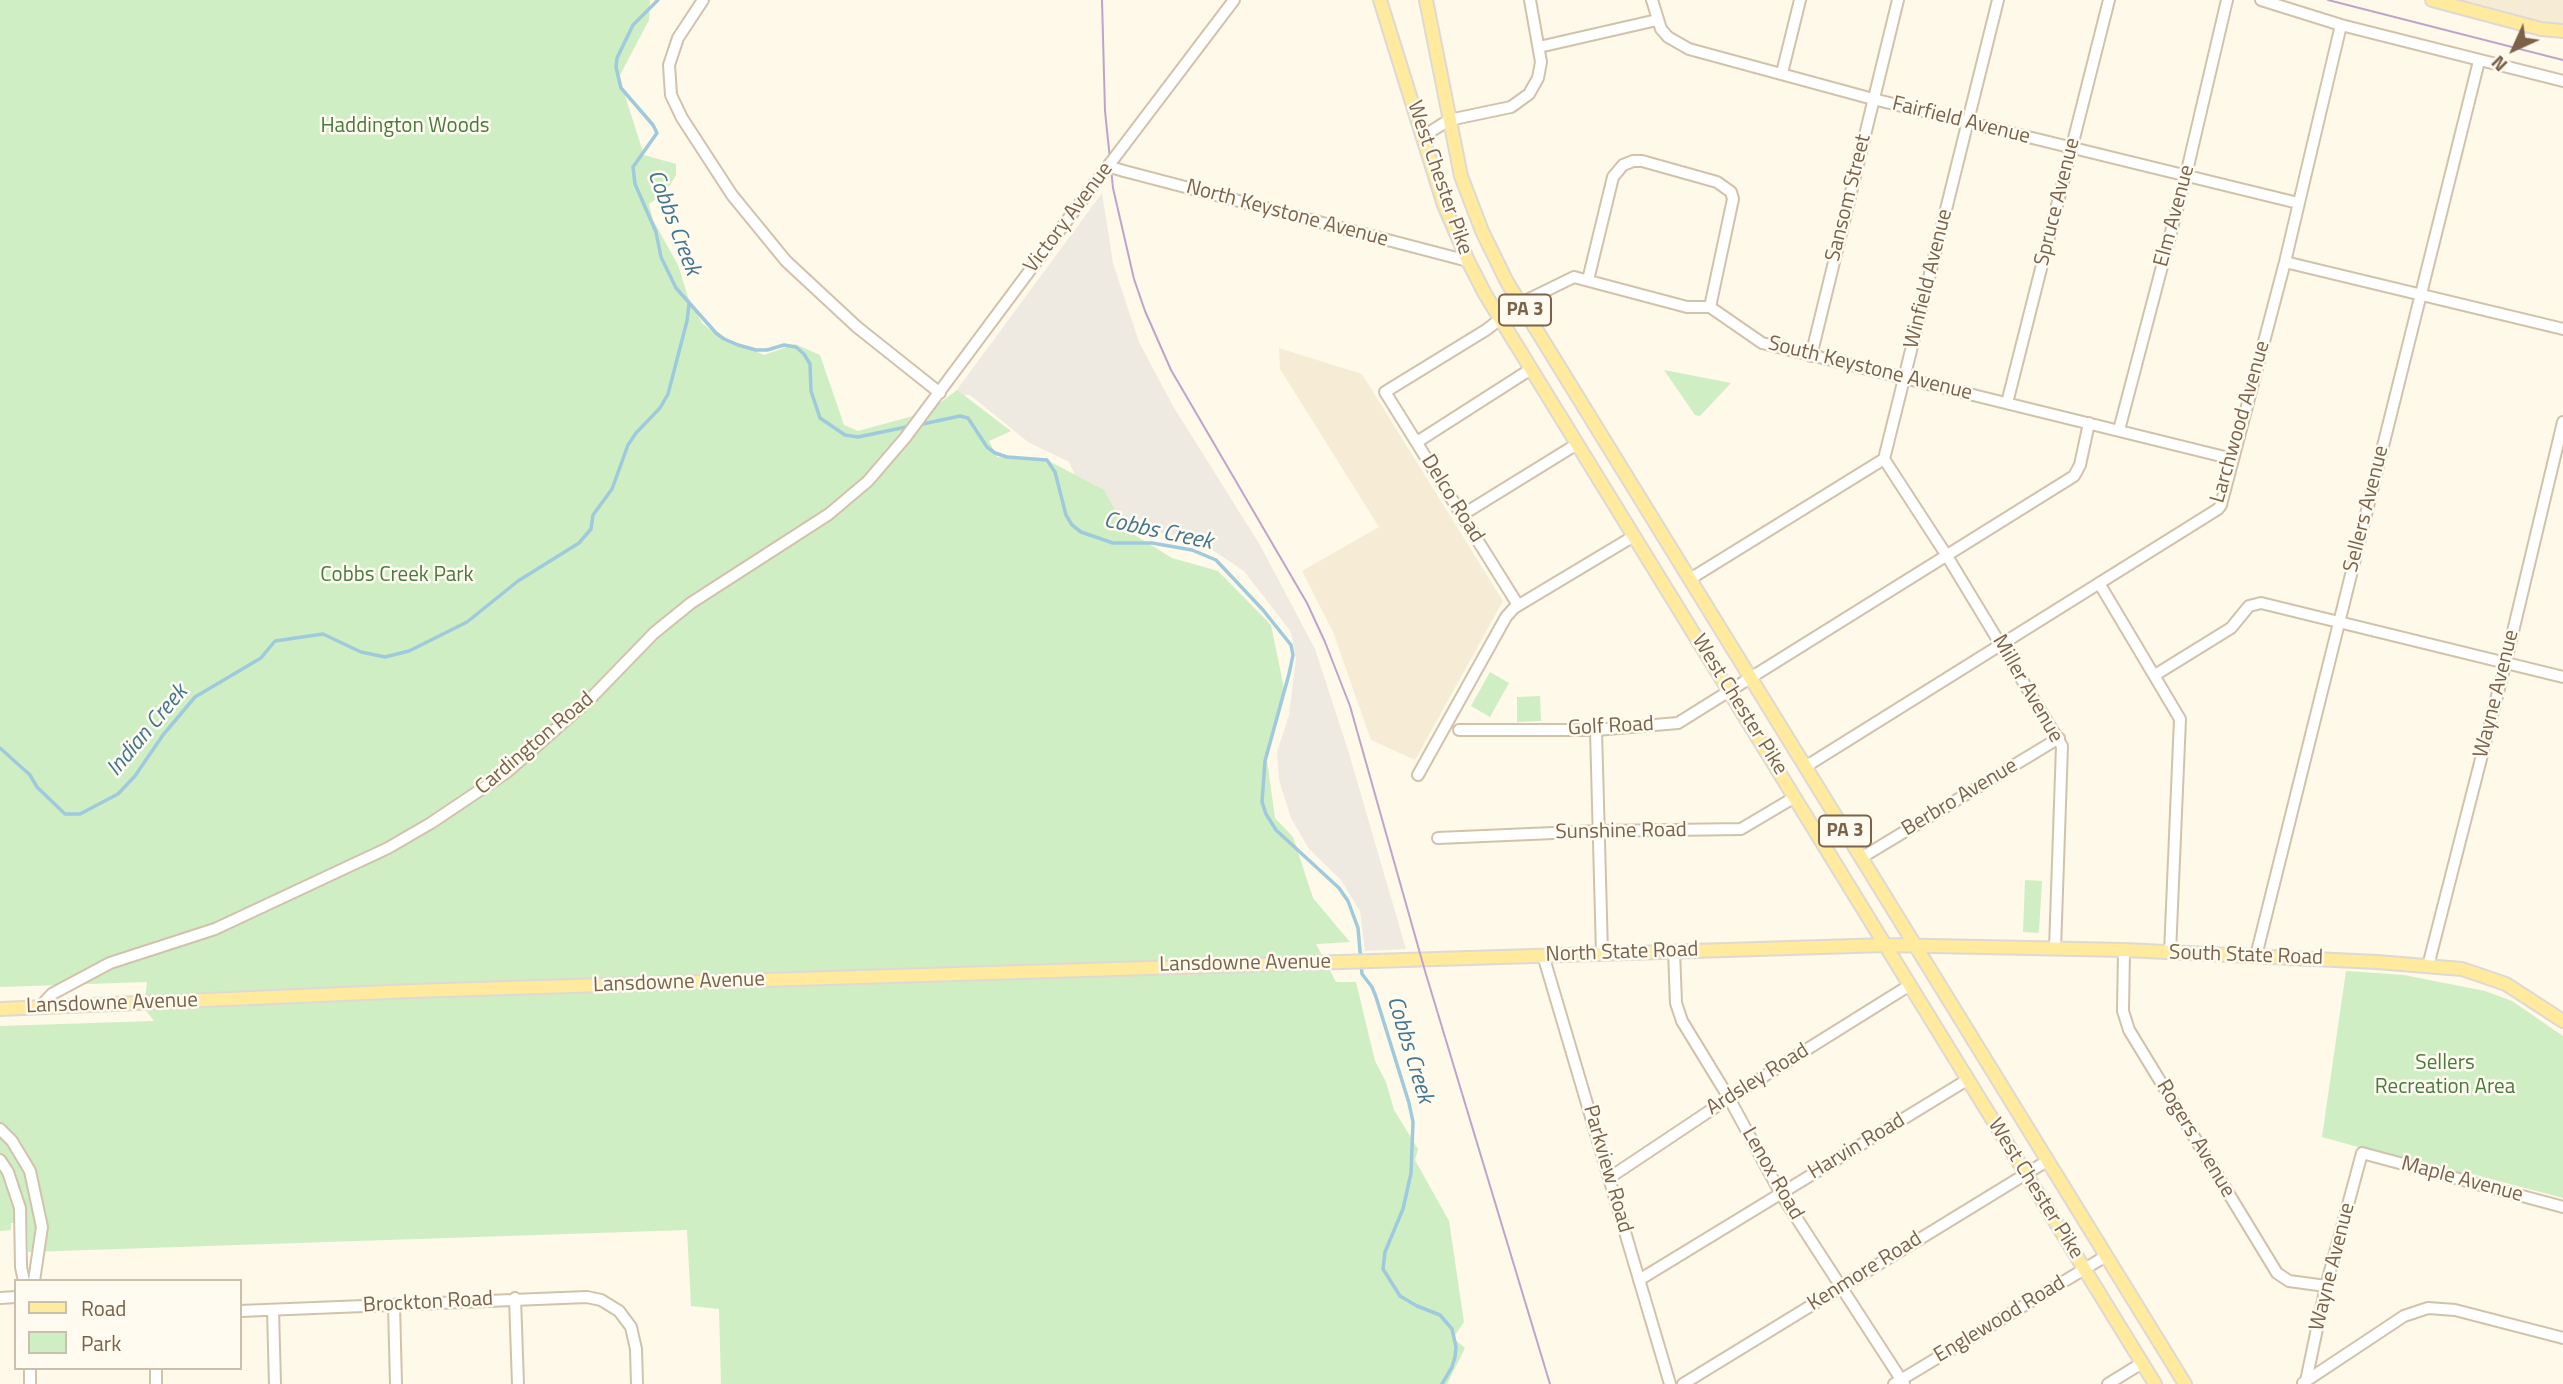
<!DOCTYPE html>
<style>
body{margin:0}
#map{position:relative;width:2563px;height:1384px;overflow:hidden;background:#fef9e8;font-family:"Titillium Web",sans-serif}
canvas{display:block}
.legend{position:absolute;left:14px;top:1279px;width:228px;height:91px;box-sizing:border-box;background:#fffbf0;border:2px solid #cabead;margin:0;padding:9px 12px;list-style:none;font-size:21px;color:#7b6249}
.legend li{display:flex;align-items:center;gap:14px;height:35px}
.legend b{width:35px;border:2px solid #cabead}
.north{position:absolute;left:2479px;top:14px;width:70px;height:70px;-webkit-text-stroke:5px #fffbf0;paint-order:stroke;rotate:225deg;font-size:19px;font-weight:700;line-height:28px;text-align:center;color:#7b6249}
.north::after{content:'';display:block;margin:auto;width:24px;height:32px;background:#7b6249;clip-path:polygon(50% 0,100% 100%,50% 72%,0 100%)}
</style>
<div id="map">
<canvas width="2563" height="1384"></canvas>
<ul class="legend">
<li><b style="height:9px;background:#ffea9e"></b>Road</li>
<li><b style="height:19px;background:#cfeec4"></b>Park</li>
</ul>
<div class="north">N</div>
</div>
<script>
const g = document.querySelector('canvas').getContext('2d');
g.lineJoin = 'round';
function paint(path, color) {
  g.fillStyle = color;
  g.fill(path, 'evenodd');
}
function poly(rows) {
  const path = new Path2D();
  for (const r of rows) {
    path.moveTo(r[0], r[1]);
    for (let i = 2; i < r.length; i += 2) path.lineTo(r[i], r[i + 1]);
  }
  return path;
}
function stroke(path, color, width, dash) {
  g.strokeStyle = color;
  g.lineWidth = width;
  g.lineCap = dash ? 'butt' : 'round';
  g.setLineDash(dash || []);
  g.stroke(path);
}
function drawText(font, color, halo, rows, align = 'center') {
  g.font = font + ' "Titillium Web",sans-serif';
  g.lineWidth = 5;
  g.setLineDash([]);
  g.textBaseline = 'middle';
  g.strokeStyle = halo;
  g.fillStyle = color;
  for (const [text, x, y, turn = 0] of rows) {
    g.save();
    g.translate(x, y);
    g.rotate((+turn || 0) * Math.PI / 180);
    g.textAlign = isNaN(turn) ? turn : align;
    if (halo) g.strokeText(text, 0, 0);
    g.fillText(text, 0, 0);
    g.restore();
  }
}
paint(poly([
 [2447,0,2563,0,2563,31],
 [1279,348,1362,374,1503,601,1415,760,1371,740,1333,632,1302,571,1379,527,1280,369]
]), '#f6ecd6');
paint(poly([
 [1102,193,1113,263,1139,342,1173,406,1260,545,1315,649,1348,750,1406,949,1365,951,1360,911,1341,880,1309,849,1291,818,1279,780,1277,752,1289,715,1296,659,1291,632,1244,571,1196,539,1116,525,1093,514,1069,462,1028,442,970,395,953,395]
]), '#efeae1');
paint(poly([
 [0,0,650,0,649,20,619,77,644,155,676,164,676,175,666,192,649,204,653,220,678,265,688,297,702,323,713,332,764,355,795,344,820,355,844,425,858,431,928,412,957,390,1011,431,989,441,997,457,1047,460,1104,490,1125,529,1172,558,1218,571,1271,625,1285,693,1266,753,1275,818,1293,837,1313,898,1350,942,1316,944,1336,982,1356,982,1375,1061,1386,1082,1394,1110,1418,1149,1415,1160,1449,1221,1464,1322,1453,1338,1465,1348,1447,1384,721,1384,719,1309,691,1306,687,1230,28,1252,27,1223,11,1223,11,1230,0,1231,0,1026,154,1021,144,1008,147,982,0,987],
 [1664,370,1731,383,1700,416,1695,415],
 [1490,672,1509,683,1490,717,1471,706],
 [1540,696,1541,721,1517,722,1517,697],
 [2025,880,2042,881,2039,931,2038,933,2023,932],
 [2346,971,2404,975,2485,991,2512,1001,2563,1036,2563,1198,2472,1174,2470,1178,2322,1137]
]), '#cfeec4');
stroke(poly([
 [658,0,633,25,617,58,616,67,621,88,653,125,657,133,633,167,635,184,656,232,661,257,676,288,716,333,724,339,738,345,756,350,767,350,784,345,796,347,804,354,810,364,811,391,820,418,845,435,858,437,911,426],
 [918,425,960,416,968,418,987,447,995,453,1007,457,1047,460,1055,472,1066,515,1072,525,1081,532,1113,543,1152,543,1192,550,1216,560,1263,610,1291,645,1293,655,1289,674,1265,761,1262,802,1266,814,1276,830,1339,888,1348,901,1358,928,1362,974,1372,987,1376,997,1409,1103,1413,1122,1411,1173,1403,1209,1385,1252,1383,1269,1400,1296,1417,1306,1440,1315,1452,1329,1456,1347,1455,1357,1452,1367,1442,1384],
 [0,748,30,775,37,787,65,814,80,814,118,794,135,776,163,735,195,697,261,658,275,641,323,634,361,652,385,657,409,651,467,622,518,581,579,543,591,529,593,515,612,489,628,445,636,433,660,408,668,394,687,321,689,304]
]), '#9fcadd', 3.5);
const minor = poly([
 [703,0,678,38,669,65,671,95,682,118,732,195,786,261,857,327,940,393],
 [1652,0,1661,29,1668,37,1689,49,1873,99,2298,203],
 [2261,0,2341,25,2563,81],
 [1539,47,1657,20],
 [1782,73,1800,0],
 [1422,137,1449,120,1511,107,1529,94,1538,78,1541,62,1530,0],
 [1115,157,1234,0],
 [1124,171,1468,261],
 [2285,262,2563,329],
 [1588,280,1613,177,1623,165,1633,161,1642,161,1717,182,1731,192,1733,199,1710,307],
 [1811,356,1898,0],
 [2007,403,2109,0],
 [2119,430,2186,175,2227,0],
 [1417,442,1531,369],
 [1884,459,1947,556,2062,746,2055,949],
 [1462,515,1577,444],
 [1690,579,1884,459,1998,0],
 [2099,583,2180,719,2170,953],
 [1518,605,1385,392,1486,330,1521,303,1574,277,1687,307,1710,307,1762,343,2233,459],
 [2155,675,2231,628,2249,606,2261,603,2563,677],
 [1459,730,1596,730,1678,723,2074,476,2080,465,2089,423],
 [1596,730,1602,953],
 [1805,767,2218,509,2221,505,2285,262,2341,25],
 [1418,775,1506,617,1514,608,1634,536],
 [1438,838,1599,831,1741,829,1795,797],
 [1861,858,2059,738],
 [2124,950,2123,1011,2129,1030,2277,1273,2289,1281,2326,1286],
 [1674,951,1676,1003,1682,1021,1729,1098,1781,1194,1904,1384],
 [1543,955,1670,1384],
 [2256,956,2479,61],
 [2428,966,2505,665,2563,422],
 [39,1008,52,994,110,963,215,929,388,848,431,823,507,772,591,698,654,633,691,603,829,514,868,481,905,438,1086,195],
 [0,1129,12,1141,30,1171,42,1227,34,1281],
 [0,1160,8,1172,20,1208,21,1267,24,1281],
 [1609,1178,1729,1098,1910,985],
 [1639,1280,1967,1080],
 [0,1298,16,1297],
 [515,1298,518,1384],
 [394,1305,396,1384],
 [273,1310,275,1384],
 [240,1311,587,1297,601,1300,619,1311,631,1327,636,1349,637,1384],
 [30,1368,30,1384],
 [156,1368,156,1384],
 [2306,1381,2326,1286,2362,1153,2563,1207],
 [2303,1383,2404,1316,2428,1308,2455,1310,2563,1338],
 [1683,1384,2047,1161],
 [1894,1384,2106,1256],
 [2108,1384,2142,1363]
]);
const major = poly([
 [1380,0,1444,205,1468,261,1485,294,2155,1384],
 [1426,0,1461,176,1482,231,1507,282,2185,1384],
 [2432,0,2541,29,2563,31],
 [0,1009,412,991,1886,945,2124,950,2377,962,2462,969,2506,984,2563,1021]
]);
stroke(minor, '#d2c2ac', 14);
stroke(major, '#dfd9d3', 16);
stroke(minor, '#fff', 10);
stroke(major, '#ffea9e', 12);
stroke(poly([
 [1102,0,1105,111,1113,188,1134,279,1145,311,1171,370,1307,603,1325,642,1350,706,1425,971,1550,1384],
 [2328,0,2563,60]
]), '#bea4ca', 2);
const minorBridge = poly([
 [1107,166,1124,171],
 [1086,195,1115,157]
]);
stroke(minorBridge, '#d2c2ac', 14, []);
stroke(minorBridge, '#fff', 10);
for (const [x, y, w] of [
 [1525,310,52],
 [1845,831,52]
]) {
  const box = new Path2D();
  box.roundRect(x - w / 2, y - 15.5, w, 31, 5);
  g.fillStyle = '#fffbf0';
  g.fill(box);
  stroke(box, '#7b6249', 2);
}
drawText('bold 19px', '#7b6249', null, [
 ["PA 3",1525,310],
 ["PA 3",1845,831]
]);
drawText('21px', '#7b6249', '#fffbf0', [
 ["Fairfield Avenue",1961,121,14],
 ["West Chester Pike",1439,178,71],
 ["Sansom Street",1849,198,-76],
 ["Spruce Avenue",2058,202,-76],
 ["North Keystone Avenue",1287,214,15],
 ["Elm Avenue",2175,216,-75],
 ["Victory Avenue",1069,218,-53],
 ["Winfield Avenue",1929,279,-76],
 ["South Keystone Avenue",1870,369,14],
 ["Larchwood Avenue",2241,422,-74],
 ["Delco Road",1452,499,58],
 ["Sellers Avenue",2367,509,-76],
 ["Miller Avenue",2027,689,60],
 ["Wayne Avenue",2497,694,-76],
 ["West Chester Pike",1739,705,58],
 ["Golf Road",1611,727,-3],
 ["Cardington Road",535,744,-40],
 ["Berbro Avenue",1960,798,-31],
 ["Sunshine Road",1621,832,-1],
 ["North State Road",1622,953,-2],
 ["South State Road",2246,956,2],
 ["Lansdowne Avenue",1245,964,-1],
 ["Lansdowne Avenue",679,983,-2],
 ["Lansdowne Avenue",112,1004,-2],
 ["Ardsley Road",1758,1080,-32],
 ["Rogers Avenue",2195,1139,59],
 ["Harvin Road",1857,1147,-31],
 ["Parkview Road",1607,1169,74],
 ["Lenox Road",1772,1174,60],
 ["Maple Avenue",2462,1180,15],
 ["West Chester Pike",2035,1189,58],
 ["Wayne Avenue",2333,1267,-76],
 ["Kenmore Road",1865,1272,-32],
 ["Brockton Road",428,1303,-3],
 ["Englewood Road",2000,1320,-31]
]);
drawText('21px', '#467b3d', '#fffbf0', [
 ["Haddington Woods",405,127],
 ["Cobbs Creek Park",397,576],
 ["Sellers",2445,1064],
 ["Recreation Area",2445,1088]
]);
drawText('italic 23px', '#417690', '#fffbf0', [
 ["Cobbs Creek",673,223,69],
 ["Cobbs Creek",1158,532,12],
 ["Indian Creek",148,731,-50],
 ["Cobbs Creek",1409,1050,73]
]);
</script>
